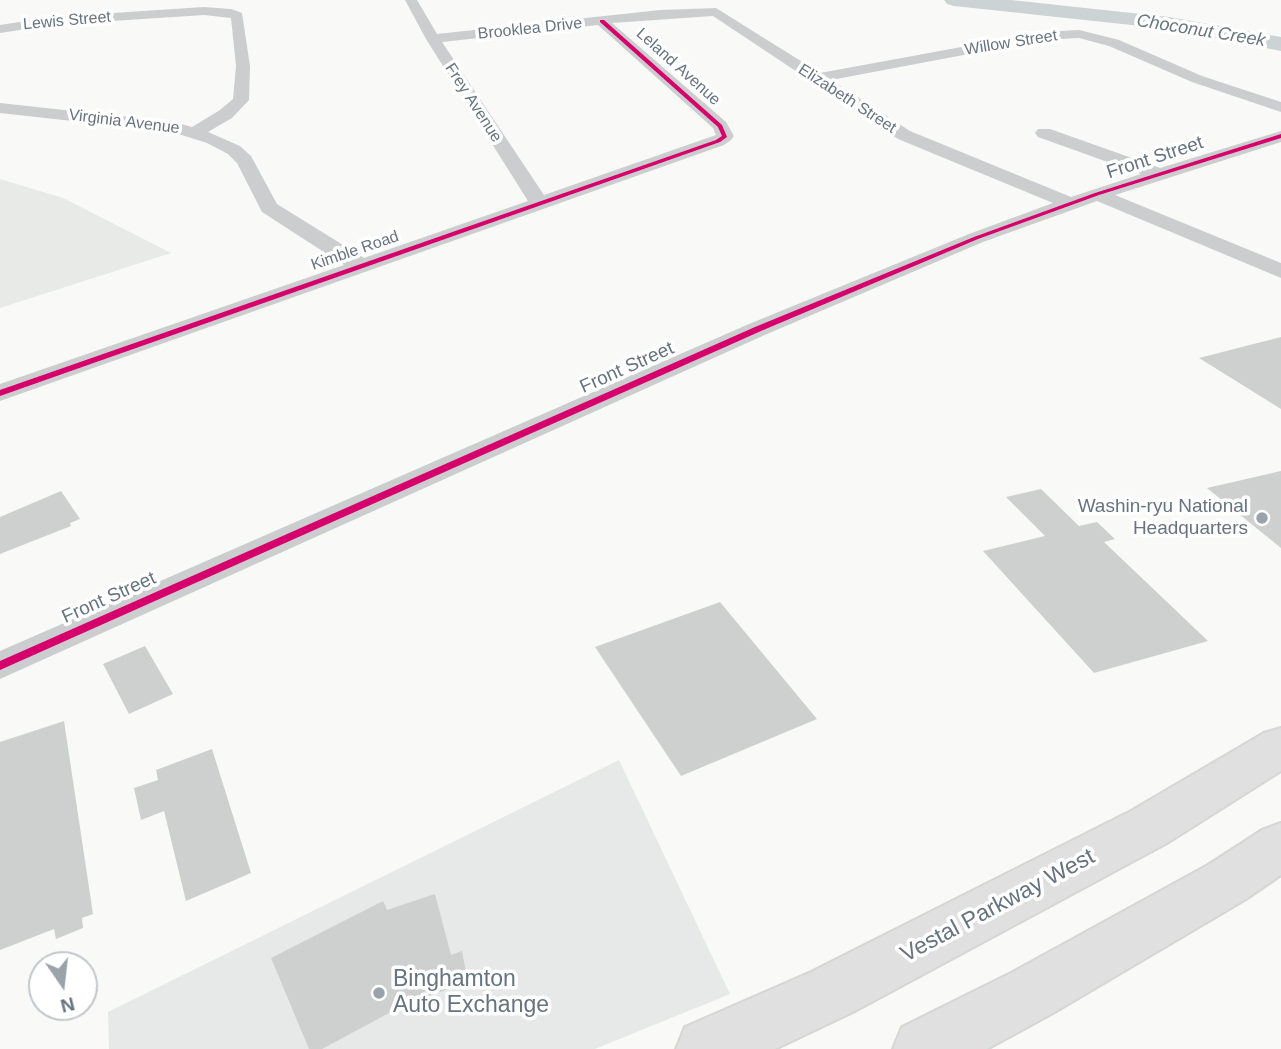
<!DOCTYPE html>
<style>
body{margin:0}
#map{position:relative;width:1281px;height:1049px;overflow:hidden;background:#f9f9f8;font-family:Helvetica,sans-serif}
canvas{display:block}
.north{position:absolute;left:28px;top:951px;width:70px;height:70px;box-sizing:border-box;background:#fff;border:2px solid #c2c7cc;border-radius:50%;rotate:166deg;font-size:19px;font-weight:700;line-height:28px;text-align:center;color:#67747f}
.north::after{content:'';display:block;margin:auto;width:24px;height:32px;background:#9aa3a9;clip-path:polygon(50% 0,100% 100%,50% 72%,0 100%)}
</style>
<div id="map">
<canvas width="1281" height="1049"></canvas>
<div class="north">N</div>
</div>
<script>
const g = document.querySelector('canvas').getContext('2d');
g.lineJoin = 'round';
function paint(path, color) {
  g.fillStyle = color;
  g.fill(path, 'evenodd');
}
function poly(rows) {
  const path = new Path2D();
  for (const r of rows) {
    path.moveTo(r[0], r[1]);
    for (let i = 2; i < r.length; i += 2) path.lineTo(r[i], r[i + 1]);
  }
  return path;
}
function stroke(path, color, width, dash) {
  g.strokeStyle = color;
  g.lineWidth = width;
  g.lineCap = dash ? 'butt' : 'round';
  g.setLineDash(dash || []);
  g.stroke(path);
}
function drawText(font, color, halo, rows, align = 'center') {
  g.font = font + ' Helvetica,sans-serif';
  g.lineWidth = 7;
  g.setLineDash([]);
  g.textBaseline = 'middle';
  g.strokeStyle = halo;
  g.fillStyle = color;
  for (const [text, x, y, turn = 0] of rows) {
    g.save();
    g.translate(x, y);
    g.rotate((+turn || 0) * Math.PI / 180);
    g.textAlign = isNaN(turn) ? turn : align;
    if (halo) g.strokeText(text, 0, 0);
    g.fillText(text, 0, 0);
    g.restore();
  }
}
paint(poly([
 [619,760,730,994,595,1049,109,1049,108,1012]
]), '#e7e9e8');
paint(poly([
 [0,179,63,198,171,253,0,308]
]), '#e7eae6');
paint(poly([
 [944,0,1011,0,1169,17,1281,37,1281,51,1169,29,954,6,947,4,944,0]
]), '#ccd3d5');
paint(poly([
 [1281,337,1281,409,1199,358],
 [1281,471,1281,548,1207,488],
 [1041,489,1079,526,1097,522,1115,539,1104,542,1208,641,1094,673,983,551,1045,536,1006,497],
 [61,491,80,519,70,523,71,526,0,554,0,517],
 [720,602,817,719,681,776,595,647],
 [145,646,173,694,129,714,103,664],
 [64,721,93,914,82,918,83,928,56,939,54,929,0,950,0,742],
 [212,749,251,873,186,901,164,811,141,820,134,788,158,780,156,770],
 [435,894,451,955,462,951,468,982,404,1005,322,1049,309,1049,271,958,383,901,387,910]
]), '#ced0d0');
const major = poly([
 [1281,728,1281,771,1167,843,853,1012,775,1049,676,1049,685,1027,811,972,1131,811,1264,733,1281,728],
 [1281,823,1281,875,1246,899,1053,1013,987,1049,893,1049,902,1027,1011,973,1208,865,1262,830,1281,823]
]);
stroke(major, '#d5d6d6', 4);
paint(poly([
 [405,0,417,0,437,34,660,10,716,8,820,73,1043,32,1079,30,1119,40,1202,76,1281,102,1281,112,1192,82,1109,46,1079,38,1043,40,831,80,910,131,1071,197,1141,174,1038,137,1035,133,1038,129,1050,129,1160,168,1281,131,1281,142,1115,195,1281,263,1281,278,1097,201,983,242,767,334,0,679,0,651,749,324,969,234,1053,203,898,139,713,16,612,23,726,122,734,136,731,140,724,145,0,401,0,384,344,265,262,212,237,163,228,154,207,143,172,132,0,113,0,103,174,122,192,127,220,110,233,99,236,66,231,18,204,15,51,25,0,33,0,25,51,17,204,7,231,9,242,13,250,66,249,100,232,118,208,132,240,146,251,156,277,204,364,258,528,201,426,39,405,0],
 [598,25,713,128,716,135,544,195,442,42,598,25]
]), '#cbcdce');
paint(major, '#e0e0e1');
paint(poly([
 [600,20,604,20,722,125,727,137,720,142,0,396,0,390,716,140,722,136,718,127,600,22,600,20],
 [1281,134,1281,138,1099,195,978,239,761,331,0,670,0,661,755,327,974,237,1095,193,1281,134]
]), '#d6006c');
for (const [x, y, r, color] of [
 [1262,518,7,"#9aa3a9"],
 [379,993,7,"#9aa3a9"]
]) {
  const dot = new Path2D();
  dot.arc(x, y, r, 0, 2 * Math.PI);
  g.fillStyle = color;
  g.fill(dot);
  stroke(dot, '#fff', 2.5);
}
drawText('16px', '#67747f', '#fff', [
 ["Lewis Street",67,21,-5],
 ["Brooklea Drive",530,29,-6],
 ["Willow Street",1011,43,-9],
 ["Leland Avenue",678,67,42],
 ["Elizabeth Street",847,99,33],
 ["Frey Avenue",473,103,57],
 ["Virginia Avenue",124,122,7],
 ["Kimble Road",355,251,-19]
]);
drawText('italic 18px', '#68787f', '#fff', [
 ["Choconut Creek",1201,31,9]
]);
drawText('19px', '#67747f', '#fff', [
 ["Front Street",1155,158,-18],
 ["Front Street",627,368,-24],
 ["Front Street",109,598,-24]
]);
drawText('19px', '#67747f', '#fff', [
 ["Washin-ryu National",1248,507],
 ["Headquarters",1248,529]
], 'right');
drawText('23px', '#67747f', '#fff', [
 ["Vestal Parkway West",998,906,-28]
]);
drawText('23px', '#67747f', '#fff', [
 ["Binghamton",393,980],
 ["Auto Exchange",393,1006]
], 'left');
</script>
